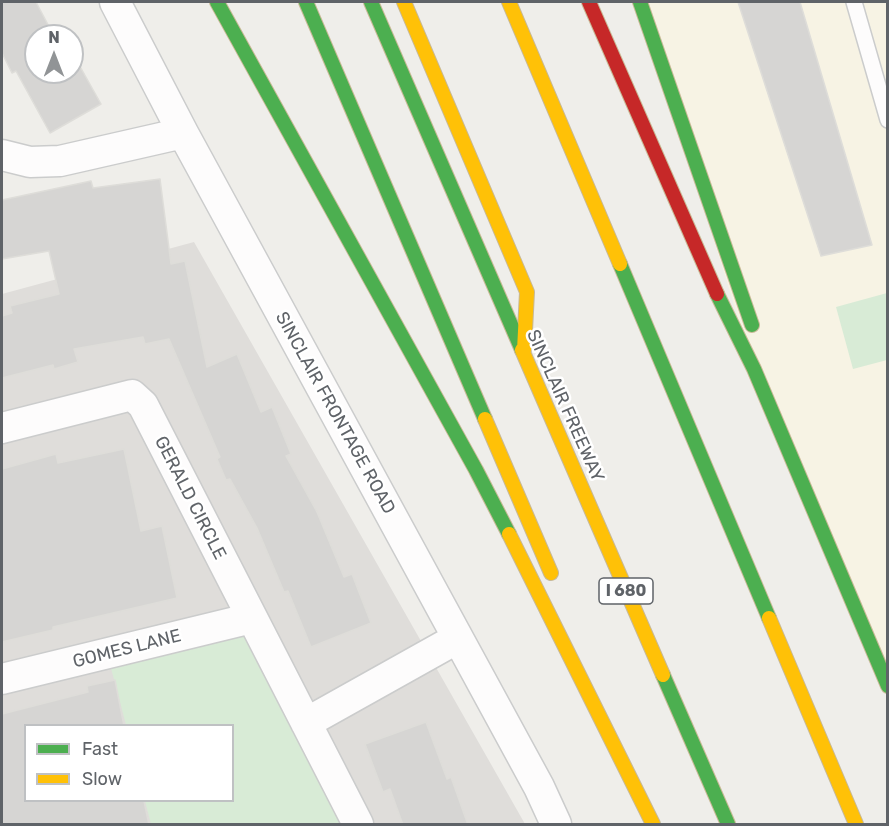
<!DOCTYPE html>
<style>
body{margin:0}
#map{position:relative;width:889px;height:826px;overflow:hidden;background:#efeeea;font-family:Rubik,sans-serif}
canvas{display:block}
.frame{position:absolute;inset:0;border:3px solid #5f6368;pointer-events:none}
.legend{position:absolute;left:24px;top:724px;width:210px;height:78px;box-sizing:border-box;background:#fff;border:2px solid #bfc1c3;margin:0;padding:8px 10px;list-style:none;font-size:18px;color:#5f6368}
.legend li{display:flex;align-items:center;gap:12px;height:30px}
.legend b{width:30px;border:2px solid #bfc1c3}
.north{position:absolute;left:24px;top:24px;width:60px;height:60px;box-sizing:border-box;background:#fff;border:2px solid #bfc1c3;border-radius:50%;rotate:0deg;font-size:16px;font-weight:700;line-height:24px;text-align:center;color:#5f6368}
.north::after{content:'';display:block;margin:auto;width:21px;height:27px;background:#919496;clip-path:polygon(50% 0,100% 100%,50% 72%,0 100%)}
</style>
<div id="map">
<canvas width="889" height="826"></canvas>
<div class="frame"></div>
<ul class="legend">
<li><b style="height:8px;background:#4caf50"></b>Fast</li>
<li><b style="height:8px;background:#ffc107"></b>Slow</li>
</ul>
<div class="north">N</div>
</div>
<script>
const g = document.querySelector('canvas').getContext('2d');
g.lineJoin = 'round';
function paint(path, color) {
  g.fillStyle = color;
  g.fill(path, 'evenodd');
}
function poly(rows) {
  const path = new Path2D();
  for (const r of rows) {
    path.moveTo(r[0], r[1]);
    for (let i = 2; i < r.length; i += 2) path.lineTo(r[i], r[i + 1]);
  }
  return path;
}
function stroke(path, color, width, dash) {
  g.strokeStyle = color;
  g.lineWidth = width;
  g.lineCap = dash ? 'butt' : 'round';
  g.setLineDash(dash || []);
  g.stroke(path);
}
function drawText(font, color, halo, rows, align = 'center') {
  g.font = font + ' Rubik,sans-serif';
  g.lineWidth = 5;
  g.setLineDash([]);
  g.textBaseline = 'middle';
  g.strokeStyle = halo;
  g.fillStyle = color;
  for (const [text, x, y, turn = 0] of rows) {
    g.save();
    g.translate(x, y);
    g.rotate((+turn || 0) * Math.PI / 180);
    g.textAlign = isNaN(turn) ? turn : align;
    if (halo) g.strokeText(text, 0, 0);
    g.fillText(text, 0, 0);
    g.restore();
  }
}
paint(poly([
 [640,2,887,2,887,686,754,369]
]), '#f7f3e4');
paint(poly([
 [194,242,525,824,2,824,2,294],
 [26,726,232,726,232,800,26,800]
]), '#dfddda');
paint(poly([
 [887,293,887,360,853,369,836,307],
 [252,618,350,824,151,824,145,801,232,800,232,726,126,725,107,653]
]), '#d8ebd6');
const building = poly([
 [2,2,36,2,54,36,36,36,36,72,72,72,73,54,101,104,50,133,16,71,12,73,2,53,2,2],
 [738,2,800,2,872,245,821,256,738,2],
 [160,179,171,264,185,261,207,367,237,354,261,412,272,407,291,454,286,456,317,512,344,577,352,574,371,623,311,647,288,591,284,592,257,528,230,479,226,480,217,459,220,457,169,339,145,344,143,337,74,349,78,362,54,369,53,365,2,378,2,316,12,313,10,306,59,294,49,251,2,259,2,200,91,181,93,188,160,179],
 [124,449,141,531,162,526,177,598,53,627,53,630,2,642,2,469,56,454,58,463,124,449],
 [115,680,124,726,26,726,26,801,144,801,149,825,2,825,2,714,88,692,87,686,115,680],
 [426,722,447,779,451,777,468,825,403,825,390,789,383,792,365,744,426,722]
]);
paint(building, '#d6d5d3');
stroke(building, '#deddd9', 1.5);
const lane = poly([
 [854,2,888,120]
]);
const street = poly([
 [115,2,183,133,539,787,556,824],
 [2,155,30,162,60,161,183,133],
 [2,428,132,395,143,405,358,824],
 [2,679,252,618],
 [306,723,458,638]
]);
const fast = poly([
 [217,2,476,470,509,534],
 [306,2,485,419],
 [371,2,522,350],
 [640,2,752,325],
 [620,264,769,618],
 [717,294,754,369,888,686],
 [663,675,728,824]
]);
const slow = poly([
 [404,2,527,292,524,350],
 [509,2,620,264],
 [522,350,663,675],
 [485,419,551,573],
 [509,534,653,824],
 [769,618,856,824]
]);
const jam = poly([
 [589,2,717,294]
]);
stroke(lane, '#cbcccc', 18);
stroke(street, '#cbcccc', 33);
stroke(fast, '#c8b996', 16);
stroke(slow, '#c8b996', 16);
stroke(jam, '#c8b996', 16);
stroke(lane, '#fdfcfc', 15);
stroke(street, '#fdfcfc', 30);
stroke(fast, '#4caf50', 14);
stroke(slow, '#ffc107', 14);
stroke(jam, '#c62828', 14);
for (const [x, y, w] of [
 [626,591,54]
]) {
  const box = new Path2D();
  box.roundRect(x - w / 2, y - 13, w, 26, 4.5);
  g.fillStyle = '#fff';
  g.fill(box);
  stroke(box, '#5f6368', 1.5);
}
drawText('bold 16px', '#5f6368', null, [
 ["I 680",626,591]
]);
drawText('18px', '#5f6368', '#fff', [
 ["SINCLAIR FREEWAY",565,406,66],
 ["SINCLAIR FRONTAGE ROAD",335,413,61],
 ["GERALD CIRCLE",190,498,63],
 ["GOMES LANE",127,649,-14]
]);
</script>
